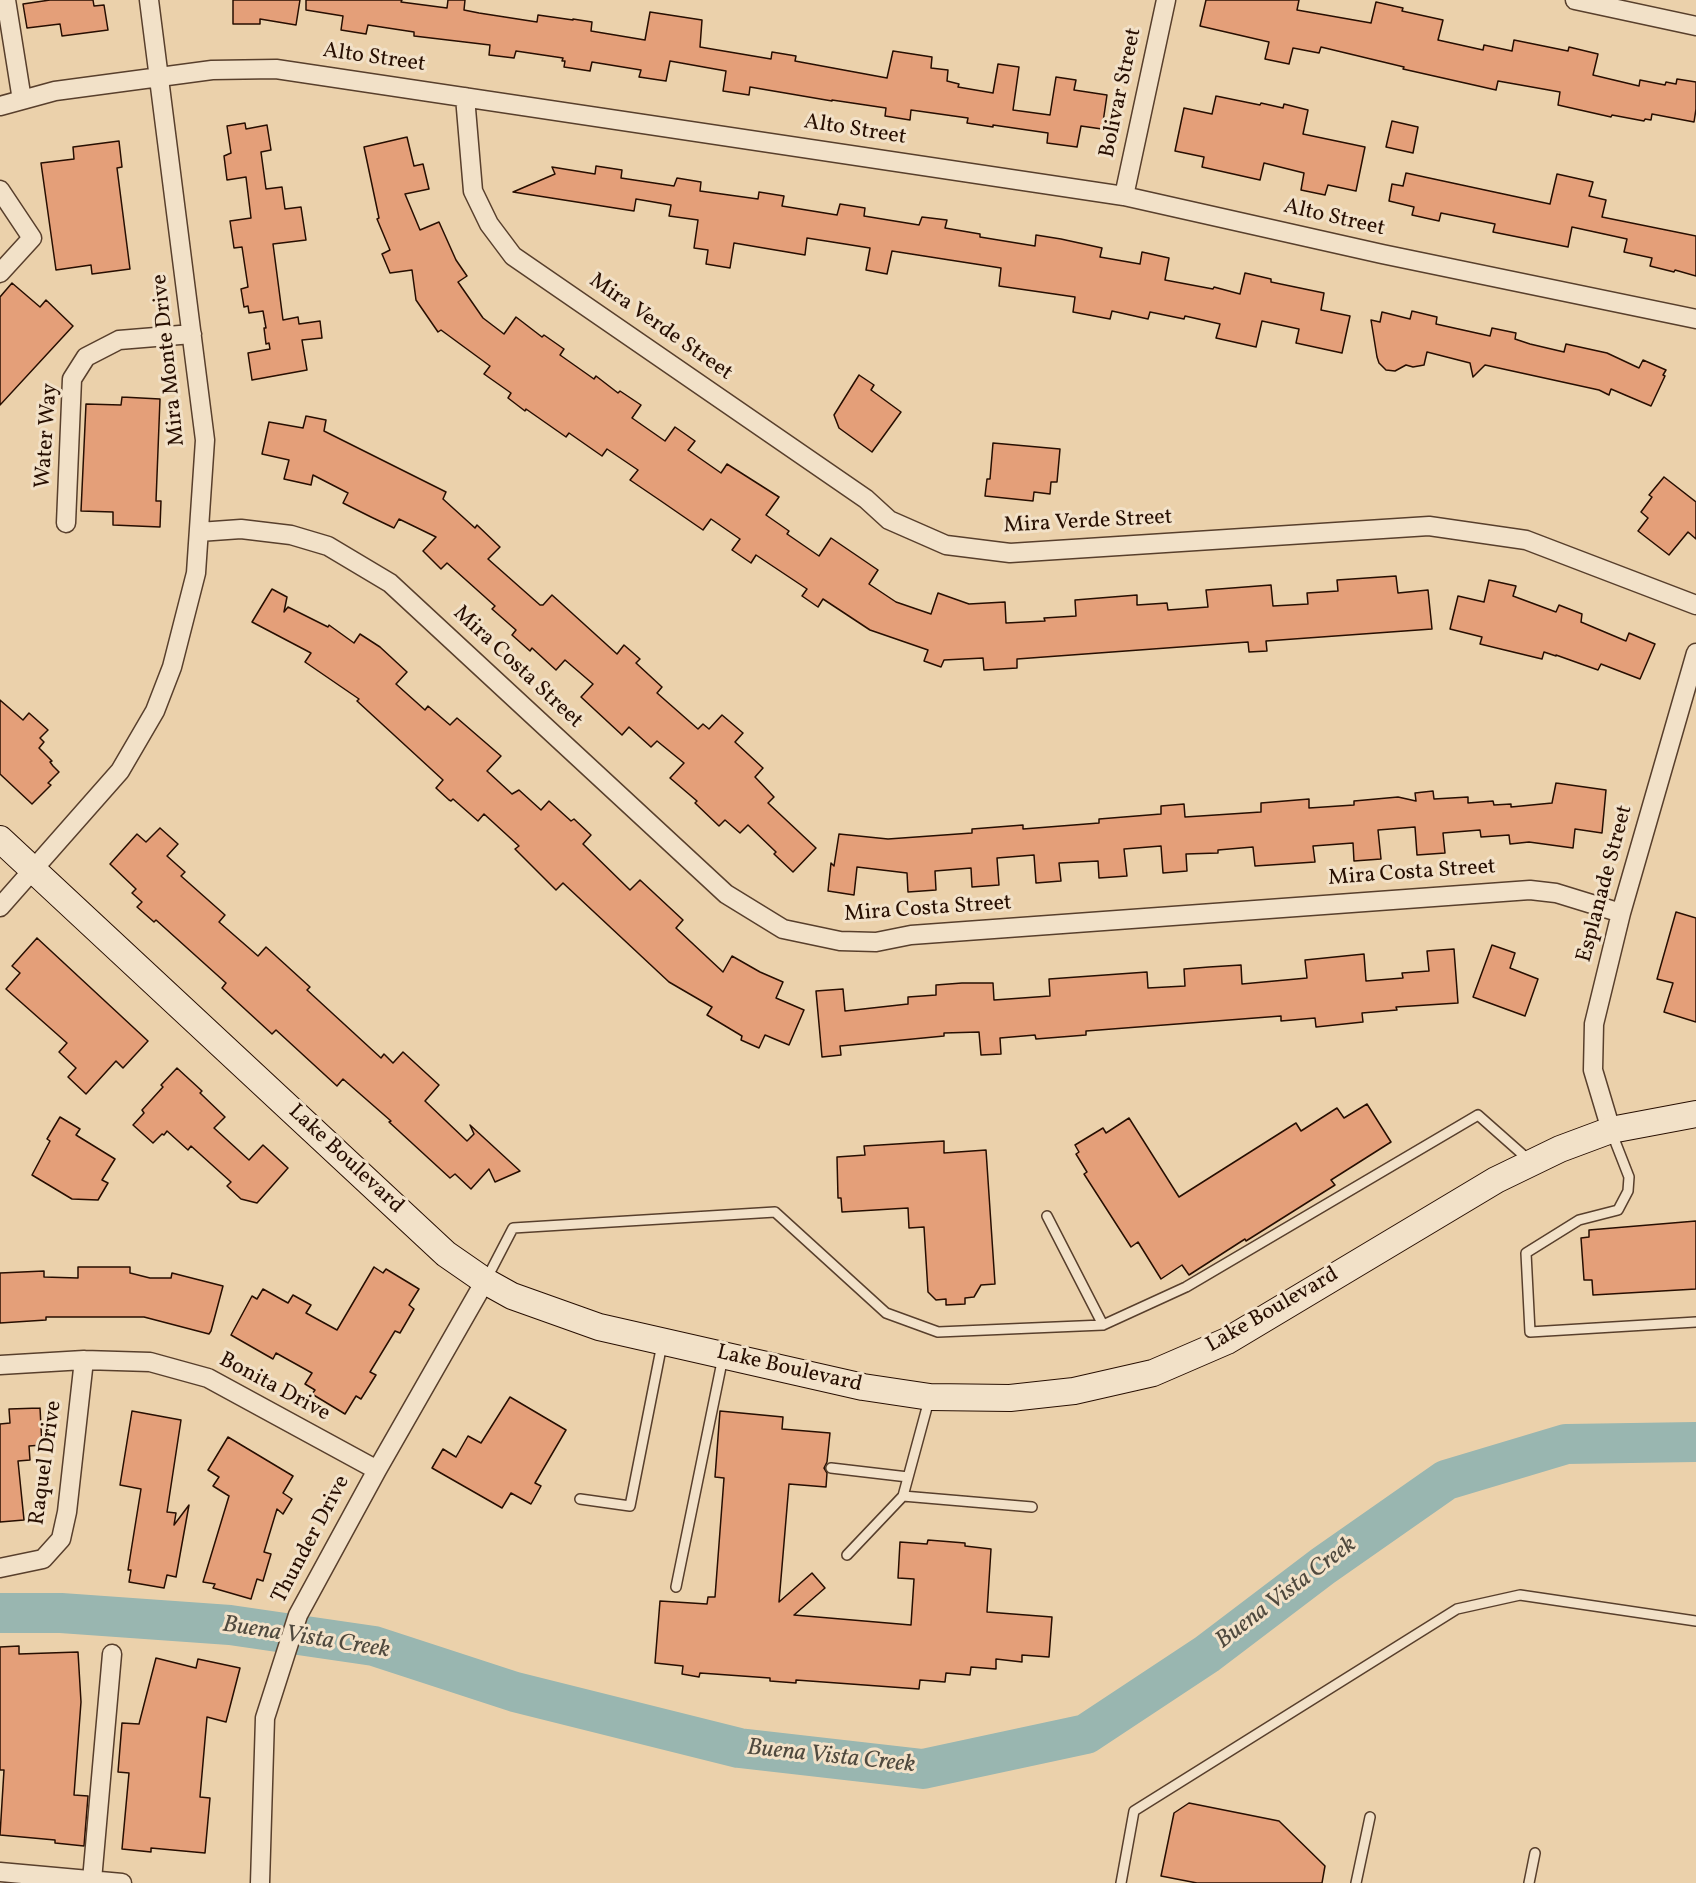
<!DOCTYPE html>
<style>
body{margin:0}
canvas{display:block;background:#ebd1ab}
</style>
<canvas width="1696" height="1883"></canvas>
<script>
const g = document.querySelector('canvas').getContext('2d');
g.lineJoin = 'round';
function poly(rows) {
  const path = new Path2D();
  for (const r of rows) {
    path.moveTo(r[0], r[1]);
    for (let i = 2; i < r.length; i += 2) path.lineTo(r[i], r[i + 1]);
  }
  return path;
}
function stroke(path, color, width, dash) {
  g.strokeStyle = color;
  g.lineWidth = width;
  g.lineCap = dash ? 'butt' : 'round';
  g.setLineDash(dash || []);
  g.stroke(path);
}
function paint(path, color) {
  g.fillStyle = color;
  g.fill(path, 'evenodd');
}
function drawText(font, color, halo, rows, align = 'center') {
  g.font = font + ' Vollkorn,serif';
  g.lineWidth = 6;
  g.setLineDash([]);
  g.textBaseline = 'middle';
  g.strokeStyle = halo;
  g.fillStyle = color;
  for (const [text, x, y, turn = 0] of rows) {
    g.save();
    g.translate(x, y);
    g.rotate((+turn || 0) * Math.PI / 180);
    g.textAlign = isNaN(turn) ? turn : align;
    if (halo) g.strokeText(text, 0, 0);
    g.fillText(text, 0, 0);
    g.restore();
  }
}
stroke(poly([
 [0,1613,61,1613,230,1625,374,1646,515,1692,739,1748,923,1769,1086,1734,1207,1654,1323,1566,1446,1480,1566,1444,1696,1442]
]), '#99b6b0', 40);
const building = poly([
 [50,0,93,0,94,6,104,5,108,30,62,36,60,24,27,28,23,4,50,0],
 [233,0,300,0,296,25,260,19,260,24,233,24,233,0],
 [306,0,402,0,401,2,447,8,448,0,465,0,464,10,479,13,537,22,538,15,573,20,573,19,592,22,591,31,645,40,650,12,702,20,700,47,771,59,772,52,796,56,795,61,887,78,893,51,932,57,931,68,948,70,947,81,959,84,958,87,993,93,998,64,1019,67,1013,110,1050,115,1056,77,1076,80,1074,90,1107,95,1102,129,1081,126,1077,147,1047,143,1048,133,993,125,993,127,967,123,968,118,911,110,910,120,885,116,886,108,832,100,832,101,750,87,749,95,723,91,726,71,670,61,666,81,639,77,641,70,592,62,590,71,564,67,565,61,562,61,563,58,516,51,514,58,489,55,490,45,414,36,414,32,368,25,366,34,341,30,343,16,306,10,306,0],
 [1206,0,1299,0,1297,10,1371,23,1376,2,1403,8,1402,11,1443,20,1438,40,1483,50,1484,45,1512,51,1514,40,1568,51,1569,47,1598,54,1593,75,1639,86,1640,80,1665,85,1666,82,1676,84,1677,79,1696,82,1696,109,1694,122,1652,114,1651,120,1645,119,1644,121,1612,115,1611,117,1558,105,1560,92,1498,81,1496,90,1403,69,1404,67,1321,47,1319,53,1293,48,1289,64,1265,59,1269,42,1200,26,1206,0],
 [1216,96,1260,105,1261,103,1283,108,1284,104,1308,110,1303,134,1365,147,1356,191,1328,185,1325,195,1301,190,1304,173,1264,163,1260,180,1202,167,1204,157,1175,151,1184,108,1212,114,1216,96],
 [1392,121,1418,127,1413,153,1386,147,1392,121],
 [245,123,246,129,267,125,271,150,261,152,266,189,282,187,285,209,301,207,306,240,273,244,283,320,298,317,299,324,320,321,322,338,302,340,307,370,252,380,248,353,270,349,269,343,266,344,264,328,266,328,263,311,249,313,248,306,244,307,241,289,248,287,242,247,234,248,230,221,251,218,246,177,227,180,224,156,231,153,227,126,245,123],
 [407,137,414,166,423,164,429,189,405,194,420,230,439,222,456,260,467,276,458,282,483,318,504,334,516,317,542,337,544,335,564,349,560,355,594,379,596,376,618,393,620,391,641,405,632,418,665,441,675,427,695,441,688,450,721,473,727,464,779,497,766,515,789,531,787,534,819,556,831,538,878,570,869,584,896,602,931,614,938,593,969,604,1005,602,1006,623,1045,621,1044,618,1076,616,1075,600,1137,595,1137,605,1167,603,1168,610,1208,607,1206,590,1271,585,1273,606,1308,604,1307,593,1338,591,1337,580,1396,576,1398,593,1428,590,1432,629,1266,641,1267,651,1249,652,1248,642,1017,659,1017,668,984,670,983,658,944,660,941,667,924,661,928,650,870,630,823,599,818,607,802,596,807,589,756,555,751,563,732,550,740,539,711,519,703,530,658,499,630,480,638,470,607,449,602,456,569,433,566,437,526,409,525,411,508,398,511,393,484,374,490,366,441,330,438,332,416,300,412,270,390,273,382,254,390,250,377,219,379,218,364,147,407,137],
 [119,141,122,167,117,168,130,269,92,274,91,265,56,270,41,163,74,159,73,147,119,141],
 [596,166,622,170,621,178,674,186,677,178,701,182,700,191,758,199,759,192,784,196,782,206,837,215,840,204,865,208,864,216,919,225,922,217,947,220,945,228,980,234,980,237,1035,246,1036,235,1061,239,1102,248,1100,257,1140,264,1142,252,1169,258,1165,280,1213,289,1214,287,1240,294,1245,273,1271,279,1271,282,1324,293,1321,310,1350,316,1342,353,1296,343,1299,329,1262,321,1256,347,1216,338,1220,324,1185,316,1184,319,1150,312,1148,319,1112,311,1110,319,1073,312,1075,297,999,286,1001,268,892,251,887,274,866,270,870,248,807,238,805,255,734,243,730,268,706,264,708,250,694,248,698,220,669,216,671,205,636,199,634,211,513,192,555,174,552,167,595,174,596,166],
 [1406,173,1550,204,1557,174,1593,182,1589,196,1606,200,1602,217,1696,236,1696,276,1675,270,1674,272,1650,266,1652,258,1624,252,1627,239,1572,227,1568,247,1493,232,1495,224,1441,213,1439,221,1412,215,1414,207,1389,201,1392,184,1403,186,1406,173],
 [12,283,40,307,46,300,73,326,0,405,0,297,12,283],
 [1412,311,1437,317,1436,324,1490,336,1492,328,1516,333,1515,339,1530,344,1564,352,1566,344,1607,353,1639,368,1643,360,1666,370,1663,375,1665,376,1651,406,1611,389,1609,395,1599,390,1485,365,1473,377,1470,363,1427,352,1424,365,1413,367,1406,365,1395,371,1386,370,1379,363,1377,357,1371,320,1380,322,1382,312,1410,319,1412,311],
 [859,375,874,385,871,390,901,412,872,452,839,428,834,415,859,375],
 [122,397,160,399,156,501,161,501,160,527,113,525,113,512,81,511,86,404,121,405,122,397],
 [306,416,326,420,324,431,446,492,443,499,475,528,477,525,500,547,488,559,540,605,543,605,552,595,617,654,624,645,640,659,636,663,662,687,657,693,698,729,703,724,709,729,722,715,743,733,735,742,763,768,755,777,774,797,768,803,816,848,793,872,774,854,776,852,748,825,740,833,725,820,719,826,695,803,697,801,670,778,684,763,657,741,651,747,629,727,622,735,581,697,593,684,565,660,556,670,532,648,530,651,512,635,516,630,492,609,495,606,447,563,441,569,423,551,436,537,399,519,394,528,371,517,343,503,348,493,313,475,311,485,284,479,289,460,262,454,269,422,303,428,306,416],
 [993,443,1060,449,1057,482,1051,482,1050,494,1034,492,1033,501,985,496,987,479,990,479,993,443],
 [1664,477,1696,502,1696,539,1688,532,1669,555,1638,531,1648,518,1641,512,1652,497,1649,495,1664,477],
 [1489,580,1516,586,1513,596,1556,612,1559,605,1582,614,1581,622,1626,641,1629,633,1655,644,1640,679,1601,664,1598,670,1556,655,1556,656,1544,652,1542,659,1480,644,1482,637,1450,629,1458,596,1484,602,1489,580],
 [272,589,287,597,284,612,288,607,328,627,329,625,354,643,360,634,380,647,407,672,396,684,425,710,428,706,450,725,457,718,501,756,487,771,512,794,519,790,541,810,549,801,571,821,574,819,591,835,583,844,630,890,640,880,683,920,676,928,723,972,732,956,760,972,783,982,776,998,804,1010,789,1045,765,1035,759,1048,741,1040,742,1036,707,1015,712,1007,669,982,563,883,556,890,515,849,519,846,484,814,478,821,453,799,451,801,449,800,436,788,443,780,357,701,359,699,305,662,311,653,252,622,272,589],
 [0,700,23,720,29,713,48,730,40,738,44,742,39,748,52,761,50,762,53,766,59,772,48,783,51,785,32,804,0,774,0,700],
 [1556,783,1606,790,1602,833,1575,829,1573,848,1529,842,1510,844,1509,835,1481,837,1480,830,1443,833,1445,853,1417,855,1415,827,1378,830,1381,859,1354,861,1353,843,1313,846,1315,862,1255,866,1253,847,1218,850,1218,853,1186,854,1187,871,1163,873,1161,846,1124,849,1127,876,1099,878,1098,861,1059,863,1061,881,1036,883,1034,855,997,858,999,885,972,887,971,868,935,871,936,890,908,892,907,873,857,867,854,895,828,891,831,863,834,866,839,834,888,839,972,833,972,829,1023,825,1023,829,1099,823,1099,819,1161,814,1161,806,1184,804,1185,817,1261,812,1261,803,1309,799,1309,808,1354,805,1354,801,1398,797,1416,801,1415,793,1433,791,1434,799,1468,797,1468,803,1493,801,1494,805,1511,804,1511,807,1552,803,1556,783],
 [160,828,178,844,167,856,185,872,181,876,225,915,219,922,258,956,266,947,310,987,307,990,381,1058,384,1054,393,1063,403,1052,439,1085,425,1101,467,1141,474,1134,470,1125,520,1171,495,1182,489,1169,471,1189,455,1174,450,1178,389,1122,391,1121,343,1079,337,1086,276,1030,272,1034,222,988,226,983,156,920,154,922,137,907,142,902,132,893,136,889,110,864,137,834,146,842,160,828],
 [1676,912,1696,918,1696,1022,1664,1012,1673,983,1657,979,1676,912],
 [37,938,148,1041,123,1068,116,1061,86,1094,68,1077,76,1068,59,1052,67,1043,6,989,20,973,12,966,37,938],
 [1492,945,1515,953,1510,968,1538,979,1525,1016,1473,997,1492,945],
 [1454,949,1458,1003,1396,1007,1397,1010,1362,1013,1363,1022,1316,1027,1315,1018,1281,1021,1281,1016,1086,1031,1086,1035,1036,1039,1035,1035,1000,1038,1001,1054,981,1055,979,1032,944,1033,944,1036,840,1046,841,1055,822,1057,816,991,843,989,845,1011,908,1004,908,997,936,995,936,985,962,983,993,983,994,1000,1050,996,1049,979,1147,972,1148,988,1185,986,1184,969,1209,967,1241,965,1242,984,1307,978,1305,960,1364,954,1366,981,1403,978,1402,973,1429,971,1427,951,1454,949],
 [177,1068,202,1091,200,1093,225,1117,214,1128,249,1160,263,1145,288,1168,257,1203,241,1199,227,1186,231,1182,191,1146,188,1150,167,1131,164,1135,162,1134,153,1143,133,1125,144,1113,142,1110,163,1087,161,1085,177,1068],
 [1367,1104,1391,1142,1331,1180,1335,1185,1246,1241,1245,1239,1189,1275,1182,1265,1161,1279,1138,1242,1131,1247,1084,1174,1087,1172,1076,1154,1079,1152,1075,1145,1103,1128,1106,1133,1129,1118,1179,1197,1296,1123,1301,1131,1337,1108,1344,1118,1367,1104],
 [60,1117,80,1129,76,1135,115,1159,102,1180,108,1183,98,1200,72,1199,32,1175,50,1141,47,1139,60,1117],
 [944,1141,944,1153,986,1150,995,1284,981,1285,974,1297,965,1298,965,1304,946,1305,946,1299,936,1300,928,1292,924,1227,909,1228,908,1208,842,1212,841,1198,838,1198,837,1157,865,1155,864,1146,944,1141],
 [1696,1221,1696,1289,1593,1295,1592,1280,1584,1280,1581,1238,1589,1237,1589,1230,1696,1221],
 [78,1267,130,1267,130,1273,150,1278,171,1278,172,1273,223,1286,211,1331,209,1334,144,1317,46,1317,46,1320,0,1323,0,1273,44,1271,44,1277,78,1278,78,1267],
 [374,1267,383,1273,386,1269,419,1289,409,1305,414,1309,400,1333,395,1331,370,1372,376,1375,361,1399,356,1396,345,1414,312,1394,315,1390,305,1384,312,1373,276,1353,273,1359,231,1335,252,1296,257,1299,263,1289,288,1303,293,1295,311,1305,306,1313,337,1330,374,1267],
 [510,1397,566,1430,535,1483,541,1486,531,1504,511,1493,502,1508,432,1468,443,1449,456,1457,468,1436,481,1443,510,1397],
 [40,1408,42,1445,29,1446,30,1460,18,1461,24,1520,0,1522,0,1424,10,1423,9,1409,40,1408],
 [132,1411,181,1420,167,1512,176,1513,174,1525,189,1505,176,1577,167,1575,164,1588,129,1582,131,1570,128,1570,141,1489,120,1485,132,1411],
 [720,1411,783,1417,782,1429,830,1433,827,1462,824,1468,827,1473,826,1487,789,1484,779,1602,812,1573,825,1588,794,1615,911,1625,914,1579,898,1578,900,1542,927,1544,928,1540,965,1543,965,1546,991,1549,987,1612,1052,1617,1049,1657,1022,1655,1022,1662,996,1659,996,1669,971,1667,970,1675,946,1673,945,1682,920,1680,919,1689,796,1680,796,1683,770,1681,770,1678,700,1673,699,1677,682,1674,683,1666,655,1663,660,1601,707,1604,708,1597,715,1597,724,1478,715,1477,720,1411],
 [228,1437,293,1476,283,1493,292,1499,283,1514,277,1509,264,1552,271,1554,263,1581,257,1579,251,1599,213,1588,215,1584,203,1582,229,1496,213,1486,219,1477,208,1470,228,1437],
 [19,1646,19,1654,78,1652,81,1702,74,1795,88,1796,84,1846,55,1843,55,1840,0,1835,4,1770,0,1770,0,1647,19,1646],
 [156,1658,196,1668,198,1659,240,1668,226,1722,207,1717,200,1797,210,1798,205,1853,151,1848,151,1852,122,1849,129,1773,118,1772,122,1723,139,1724,156,1658],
 [1189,1803,1279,1821,1325,1866,1322,1883,1197,1883,1161,1876,1174,1813,1189,1803]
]);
paint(building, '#e49f79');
stroke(building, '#270e01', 1.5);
const service = poly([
 [1611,1131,1629,1177,1628,1191,1618,1210,1579,1220,1526,1253,1530,1332,1696,1322],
 [1047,1216,1103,1325],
 [486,1280,513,1228,775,1212,886,1313,938,1332,1103,1325,1186,1287,1478,1115,1530,1161],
 [831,1468,908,1477],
 [903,1496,1032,1507],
 [580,1499,630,1506,662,1344],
 [847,1555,903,1496,929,1400],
 [676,1587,723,1357],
 [1121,1883,1134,1811,1457,1609,1520,1595,1696,1621],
 [1356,1883,1370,1817],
 [1529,1883,1535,1853]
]);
const minor = poly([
 [6,0,22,100],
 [1575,0,1696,26],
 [465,97,473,191,489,224,513,256,866,499,889,520,946,545,1010,553,1429,526,1526,540,1696,605],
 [0,106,55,91,212,70,276,69,1124,196,1382,254,1696,319],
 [0,190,32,238,0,273],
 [1124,196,1166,0],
 [66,523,72,379,86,357,119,340,192,334],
 [199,532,241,529,291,535,328,546,390,583,726,894,783,929,840,941,876,942,911,935,1530,890,1556,893,1621,913],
 [0,907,120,771,155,711,172,667,196,573,205,440,149,0],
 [1611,1130,1593,1070,1594,1024,1621,913,1696,653],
 [0,1365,84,1360,150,1362,208,1378,377,1470],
 [0,1568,43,1559,61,1539,67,1512,84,1360],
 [0,1872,122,1883],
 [92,1880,112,1654],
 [260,1883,265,1718,298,1615,377,1470,485,1281]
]);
const secondary = poly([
 [0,839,446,1254,485,1281,512,1296,599,1327,863,1387,930,1397,1010,1398,1074,1391,1153,1373,1227,1341,1496,1180,1560,1149,1611,1130,1696,1114]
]);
stroke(service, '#583f2c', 12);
stroke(minor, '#583f2c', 21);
stroke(secondary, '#270e01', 28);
stroke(service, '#f2e1c8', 9);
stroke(minor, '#f2e1c8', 18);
stroke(secondary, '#f2e1c8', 26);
drawText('22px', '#270e01', '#f2e1c8', [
 ["Alto Street",374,59,8],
 ["Bolivar Street",1122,93,-78],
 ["Alto Street",855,131,9],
 ["Alto Street",1334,219,13],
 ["Mira Verde Street",660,328,35],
 ["Mira Monte Drive",170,360,-96],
 ["Water Way",48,436,-86],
 ["Mira Verde Street",1088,523,-3],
 ["Mira Costa Street",517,668,43],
 ["Mira Costa Street",1412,874,-4],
 ["Esplanade Street",1606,884,-75],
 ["Mira Costa Street",928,910,-4],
 ["Lake Boulevard",345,1160,43],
 ["Lake Boulevard",1273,1311,-30],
 ["Lake Boulevard",789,1370,13],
 ["Bonita Drive",274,1388,28],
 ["Raquel Drive",47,1463,-82],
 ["Thunder Drive",312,1540,-62]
]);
drawText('italic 24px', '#4f493e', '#f2e1c8', [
 ["Buena Vista Creek",1287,1594,-37],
 ["Buena Vista Creek",306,1639,9],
 ["Buena Vista Creek",831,1758,6]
]);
</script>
